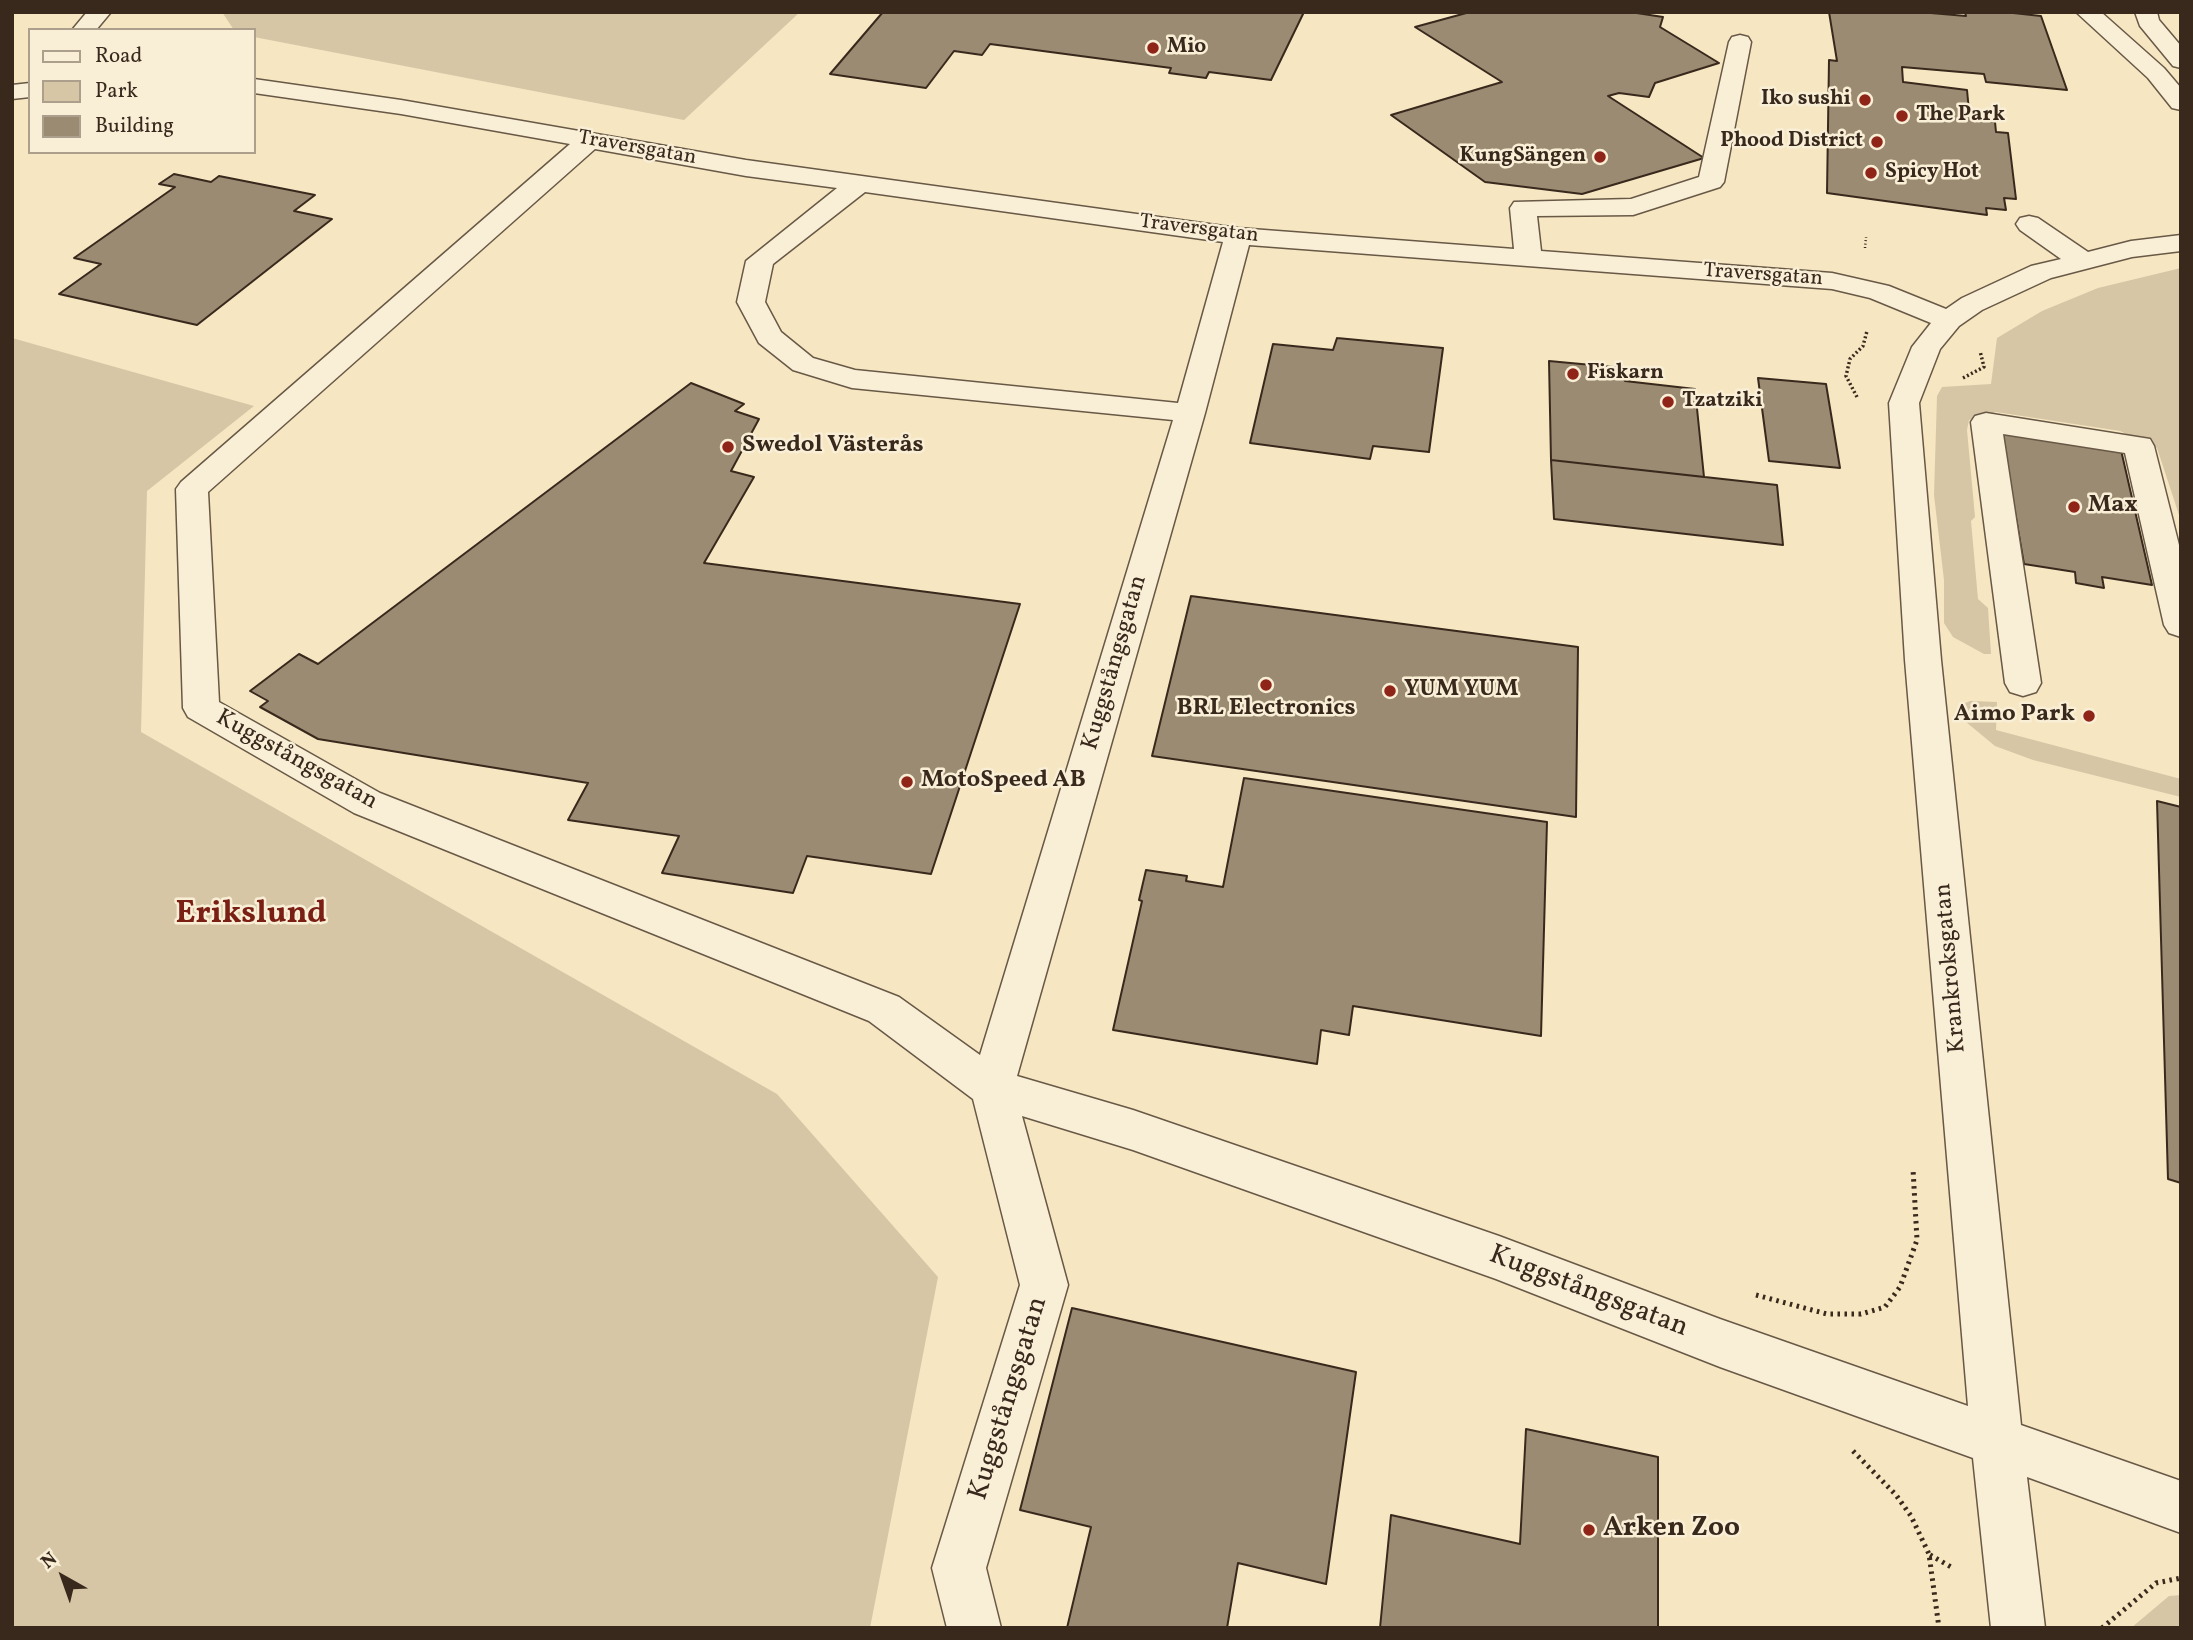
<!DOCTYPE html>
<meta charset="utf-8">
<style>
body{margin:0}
#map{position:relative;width:2193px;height:1640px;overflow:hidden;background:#f6e6c1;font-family:Vollkorn,serif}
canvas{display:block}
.frame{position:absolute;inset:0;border:14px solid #39291d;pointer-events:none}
.legend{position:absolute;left:28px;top:28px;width:228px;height:126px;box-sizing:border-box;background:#f9efd7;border:2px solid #aca08d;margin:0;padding:9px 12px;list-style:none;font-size:21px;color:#39291d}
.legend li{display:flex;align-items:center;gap:14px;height:35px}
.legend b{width:35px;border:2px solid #aca08d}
.north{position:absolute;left:28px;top:1542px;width:70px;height:70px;-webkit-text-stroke:5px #f9efd7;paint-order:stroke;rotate:320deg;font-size:19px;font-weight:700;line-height:28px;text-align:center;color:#39291d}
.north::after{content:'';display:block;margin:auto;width:24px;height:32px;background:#39291d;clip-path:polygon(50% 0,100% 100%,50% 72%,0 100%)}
</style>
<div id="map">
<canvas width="2193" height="1640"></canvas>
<div class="frame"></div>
<ul class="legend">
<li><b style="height:9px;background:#f9efd7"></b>Road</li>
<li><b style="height:19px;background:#d6c6a5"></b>Park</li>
<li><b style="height:19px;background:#9b8b72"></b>Building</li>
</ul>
<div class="north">N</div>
</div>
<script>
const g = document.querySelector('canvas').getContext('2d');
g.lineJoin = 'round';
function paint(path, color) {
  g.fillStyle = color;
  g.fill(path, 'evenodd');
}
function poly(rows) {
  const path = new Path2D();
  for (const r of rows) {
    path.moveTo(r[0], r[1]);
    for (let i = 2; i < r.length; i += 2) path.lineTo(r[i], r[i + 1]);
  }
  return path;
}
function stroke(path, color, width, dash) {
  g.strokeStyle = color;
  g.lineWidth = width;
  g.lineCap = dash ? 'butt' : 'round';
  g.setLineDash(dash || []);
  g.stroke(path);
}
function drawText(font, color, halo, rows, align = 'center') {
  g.font = font + ' Vollkorn,serif';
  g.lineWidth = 5;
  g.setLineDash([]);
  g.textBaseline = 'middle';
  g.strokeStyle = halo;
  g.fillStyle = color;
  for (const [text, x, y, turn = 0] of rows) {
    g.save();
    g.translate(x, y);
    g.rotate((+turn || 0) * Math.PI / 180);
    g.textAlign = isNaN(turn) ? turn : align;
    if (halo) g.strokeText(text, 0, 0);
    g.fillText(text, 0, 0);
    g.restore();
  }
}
paint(poly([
 [222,12,800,12,684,120,254,37,254,30,234,30],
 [2181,268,2181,521,2157,448,2120,431,1996,412,1969,420,1967,430,1975,517,1971,521,1978,599,1988,608,1991,654,1984,654,1953,637,1944,623,1944,580,1934,495,1937,396,1942,387,1991,384,1997,338,2042,311,2098,288],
 [12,338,254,406,147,491,141,732,777,1094,938,1277,870,1628,12,1628],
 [1970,701,1997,702,1996,730,2181,779,2181,797,2033,760,1995,746,1960,717,1958,706],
 [2181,1595,2181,1628,2131,1628,2169,1596]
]), '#d6c6a5');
const building = poly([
 [883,12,1304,12,1271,80,1209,72,1206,78,1169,73,1171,68,990,44,982,55,954,51,926,88,830,74,883,12],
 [1470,12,1630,12,1663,17,1660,27,1719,63,1655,83,1649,97,1619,93,1608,96,1704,158,1582,194,1485,182,1391,115,1502,82,1415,27,1470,12],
 [1829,12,1919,12,1966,16,1965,12,2004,12,2041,16,2067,90,1986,82,1984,74,1902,67,1903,82,1967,90,1969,111,1976,112,1976,119,1995,122,1996,132,2008,133,2016,199,2004,198,2006,210,1986,208,1987,215,1827,193,1829,60,1837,61,1829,12],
 [174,174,211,182,219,176,315,195,294,211,332,219,197,325,59,294,101,264,74,258,175,187,159,184,174,174],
 [1337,338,1443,348,1429,452,1373,446,1370,459,1250,443,1273,344,1333,350,1337,338],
 [1549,361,1624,368,1625,381,1695,389,1704,477,1551,460,1549,361],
 [1758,378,1826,384,1840,468,1769,461,1758,378],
 [691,383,744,404,735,411,759,419,731,471,754,477,704,563,1020,604,931,874,807,856,793,893,662,873,679,836,568,820,588,783,318,739,260,707,268,701,250,691,299,654,318,664,691,383],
 [2001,433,2121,450,2152,585,2102,577,2104,588,2076,583,2075,572,2024,564,2001,433],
 [1551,460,1777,485,1783,545,1554,519,1551,460],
 [1191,596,1578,647,1576,817,1152,756,1191,596],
 [1244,778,1547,822,1541,1036,1353,1006,1349,1035,1321,1030,1317,1064,1113,1030,1142,901,1139,900,1146,870,1187,876,1186,881,1223,887,1244,778],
 [2157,801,2181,807,2181,1183,2168,1179,2157,801],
 [1072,1308,1356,1372,1326,1584,1238,1563,1227,1628,1067,1628,1091,1527,1020,1510,1072,1308],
 [1526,1429,1658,1457,1658,1628,1380,1628,1391,1515,1520,1544,1526,1429]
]);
paint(building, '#9b8b72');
stroke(building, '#39291d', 2);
const minor = poly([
 [87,12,111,12,96,30,72,30,87,12],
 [2076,12,2101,12,2164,68,2181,88,2181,110,2172,108,2148,78,2076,12],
 [2135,12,2157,12,2159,20,2181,46,2181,68,2173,66,2140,26,2135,12],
 [1740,35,1748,37,1751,42,1724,182,1720,187,1633,215,1537,216,1541,251,1832,273,1889,286,1946,309,1962,298,2031,266,2061,259,2020,230,2016,224,2020,218,2029,216,2038,218,2088,252,2131,241,2181,235,2181,251,2132,257,2051,278,1982,310,1959,326,1940,349,1919,403,1941,660,2021,1425,2181,1481,2181,1533,2027,1477,2045,1628,1991,1628,1973,1458,1720,1367,1496,1279,1133,1150,1022,1116,1068,1285,986,1568,1001,1628,947,1628,932,1568,1020,1285,973,1099,869,1021,354,813,188,717,183,708,176,489,181,482,570,144,401,114,254,93,254,79,401,100,746,160,1238,228,1514,249,1510,208,1514,202,1631,199,1699,177,1729,42,1732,37,1740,35],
 [595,149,746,176,837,188,746,261,737,302,759,343,793,370,852,388,1173,420,980,1055,899,997,380,793,219,702,208,492,595,149],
 [865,192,1223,242,1178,403,855,370,813,358,781,332,765,302,773,264,865,192],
 [1249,245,1832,289,1870,298,1931,323,1912,347,1889,403,1905,660,1968,1406,1720,1319,1499,1236,1133,1110,1017,1076,1205,413,1249,245],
 [30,83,30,97,12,99,12,85,30,83],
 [1986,413,2150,439,2154,446,2181,553,2181,637,2169,633,2164,625,2125,453,2003,434,2041,683,2036,692,2023,696,2010,692,2005,683,1971,422,1975,416,1986,413]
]);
stroke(minor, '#685846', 3);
stroke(poly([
 [1865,248,1866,237]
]), '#39291d', 2.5, [1, 2.5]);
stroke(poly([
 [1963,378,1984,367,1980,351],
 [1857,397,1846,376,1850,359,1863,346,1867,331]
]), '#39291d', 3.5, [2, 2.5]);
stroke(poly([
 [1756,1295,1827,1314,1861,1314,1885,1307,1900,1287,1917,1240,1913,1169],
 [1853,1451,1896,1495,1911,1516,1929,1554,1939,1628],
 [1930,1555,1953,1568],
 [2102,1628,2156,1583,2181,1578]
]), '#39291d', 5, [2.5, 4.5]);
paint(minor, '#f9efd7');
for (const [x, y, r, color] of [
 [1153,48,7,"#8f2418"],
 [1865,100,7,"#8f2418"],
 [1902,116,7,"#8f2418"],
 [1877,142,7,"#8f2418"],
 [1600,157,7,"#8f2418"],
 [1871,173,7,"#8f2418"],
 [1573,374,7,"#8f2418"],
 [1668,402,7,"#8f2418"],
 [728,447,7,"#8f2418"],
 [2074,507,7,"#8f2418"],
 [1266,685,7,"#8f2418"],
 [1390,691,7,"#8f2418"],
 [2089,716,7,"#8f2418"],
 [907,782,7,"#8f2418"],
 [1589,1530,7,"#8f2418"]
]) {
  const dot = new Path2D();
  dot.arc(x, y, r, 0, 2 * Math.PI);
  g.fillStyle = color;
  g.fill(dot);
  stroke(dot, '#f9efd7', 2.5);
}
drawText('bold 21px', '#39291d', '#f9efd7', [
 ["Mio",1167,48],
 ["Iko sushi",1851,100,"right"],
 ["The Park",1916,116],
 ["Phood District",1863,142,"right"],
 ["KungSängen",1586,157,"right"],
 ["Spicy Hot",1885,173],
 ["Fiskarn",1587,374],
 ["Tzatziki",1682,402]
], 'left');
drawText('21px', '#39291d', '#f9efd7', [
 ["Traversgatan",637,149,10],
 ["Traversgatan",1199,230,7],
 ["Traversgatan",1763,276,4]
]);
drawText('bold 24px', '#39291d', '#f9efd7', [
 ["Swedol Västerås",742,447],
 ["Max",2088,507],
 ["YUM YUM",1404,691],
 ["BRL Electronics",1266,710,"center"],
 ["Aimo Park",2075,716,"right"],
 ["MotoSpeed AB",921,782]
], 'left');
drawText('24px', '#39291d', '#f9efd7', [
 ["Kuggstångsgatan",1116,663,-74],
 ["Kuggstångsgatan",296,761,29],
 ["Krankroksgatan",1952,968,-95]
]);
drawText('28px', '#39291d', '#f9efd7', [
 ["Kuggstångsgatan",1588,1293,21],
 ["Kuggstångsgatan",1010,1399,-73]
]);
drawText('bold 28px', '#39291d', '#f9efd7', [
 ["Arken Zoo",1603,1530]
], 'left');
drawText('bold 32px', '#7a1f14', '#f9efd7', [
 ["Erikslund",251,916]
]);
</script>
